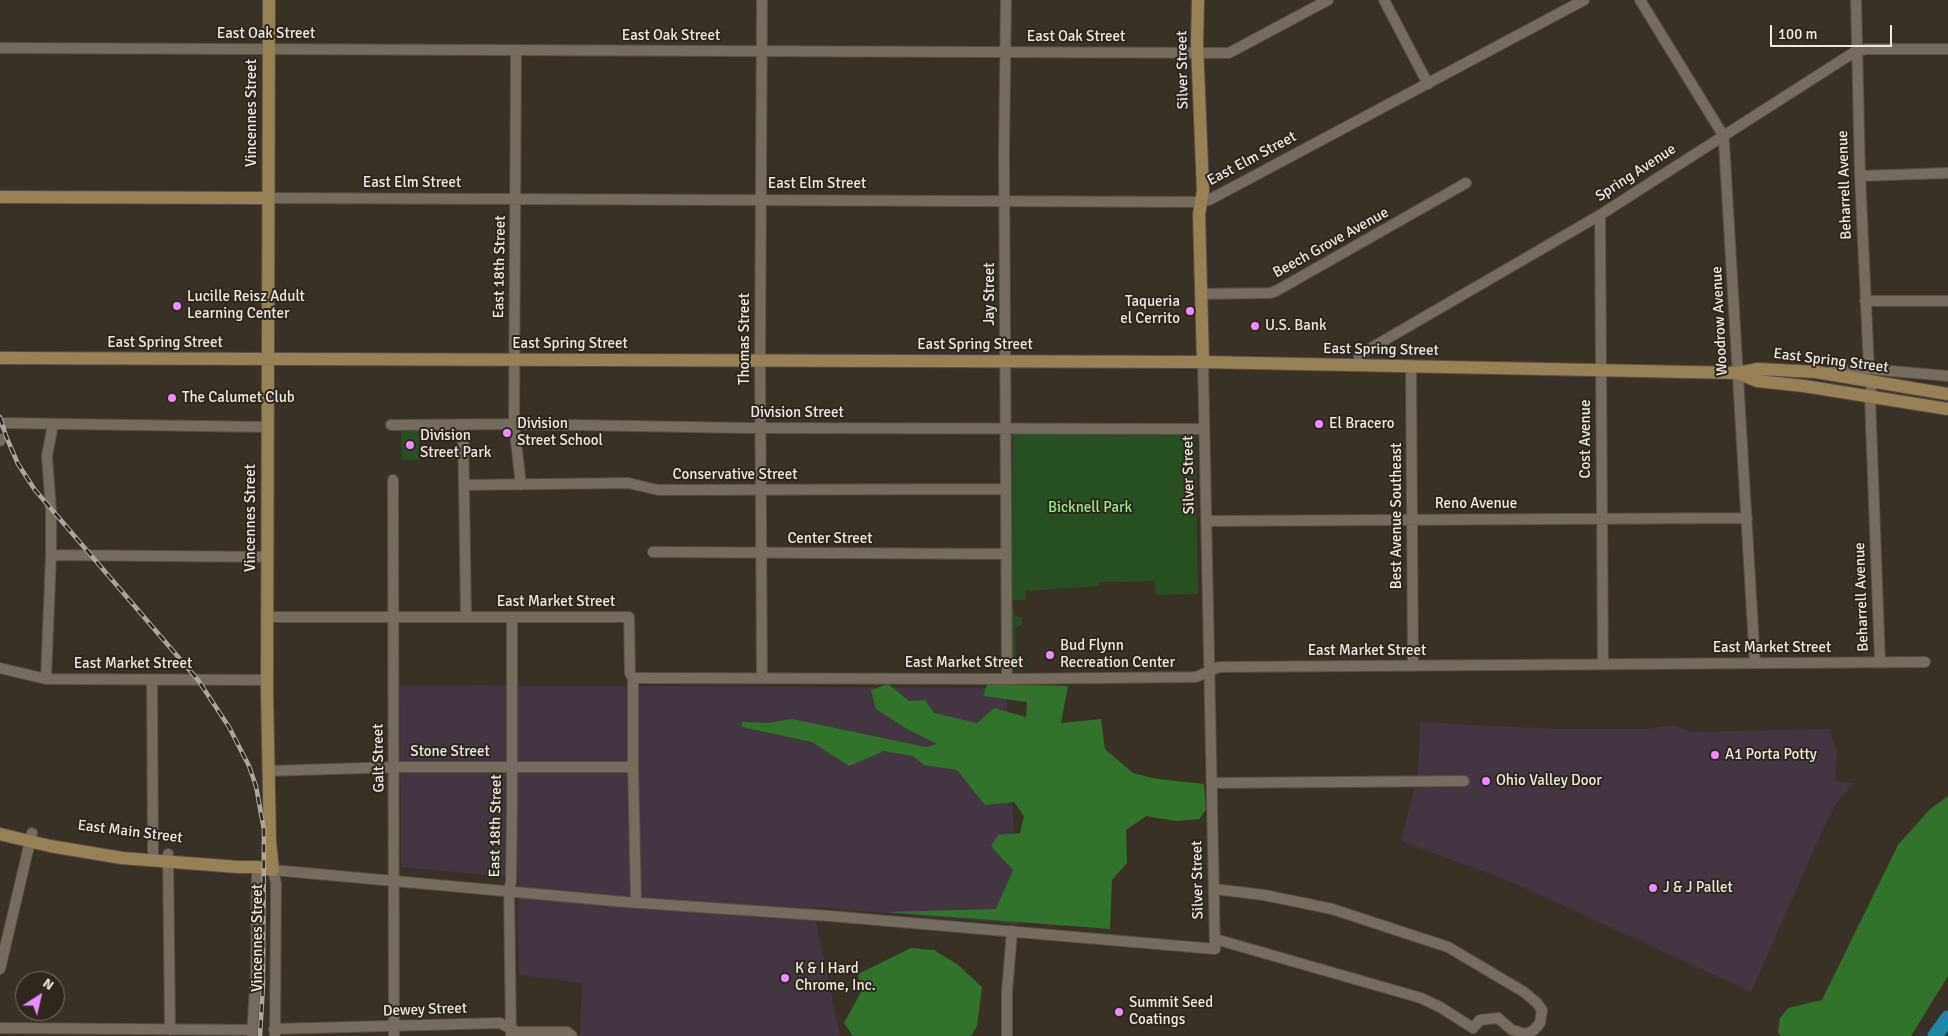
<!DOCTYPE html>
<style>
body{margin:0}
#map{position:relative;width:1948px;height:1036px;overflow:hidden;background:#3a3126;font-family:Signika,sans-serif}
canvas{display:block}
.north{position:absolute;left:15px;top:971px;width:50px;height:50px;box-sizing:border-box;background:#2f271d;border:1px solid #7b746b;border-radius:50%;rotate:35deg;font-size:14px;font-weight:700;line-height:20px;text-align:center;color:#ece7e0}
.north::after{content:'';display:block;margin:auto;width:18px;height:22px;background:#eb8dfc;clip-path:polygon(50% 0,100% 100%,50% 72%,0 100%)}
.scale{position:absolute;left:1770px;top:25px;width:122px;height:22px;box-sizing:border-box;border:2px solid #ece7e0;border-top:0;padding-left:6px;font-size:15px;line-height:18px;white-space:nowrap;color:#ece7e0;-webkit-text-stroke:4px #2f271d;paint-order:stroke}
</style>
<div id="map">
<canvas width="1948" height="1036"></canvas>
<div class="north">N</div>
<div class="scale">100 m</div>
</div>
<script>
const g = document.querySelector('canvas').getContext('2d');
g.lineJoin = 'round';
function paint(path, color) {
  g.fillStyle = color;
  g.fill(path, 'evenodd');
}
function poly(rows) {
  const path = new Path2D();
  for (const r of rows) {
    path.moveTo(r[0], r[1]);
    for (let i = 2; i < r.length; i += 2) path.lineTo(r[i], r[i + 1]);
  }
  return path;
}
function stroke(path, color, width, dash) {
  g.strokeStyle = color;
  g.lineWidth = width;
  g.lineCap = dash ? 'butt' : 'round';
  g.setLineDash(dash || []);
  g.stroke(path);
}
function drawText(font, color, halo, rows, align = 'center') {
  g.font = font + ' Signika,sans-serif';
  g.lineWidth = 4;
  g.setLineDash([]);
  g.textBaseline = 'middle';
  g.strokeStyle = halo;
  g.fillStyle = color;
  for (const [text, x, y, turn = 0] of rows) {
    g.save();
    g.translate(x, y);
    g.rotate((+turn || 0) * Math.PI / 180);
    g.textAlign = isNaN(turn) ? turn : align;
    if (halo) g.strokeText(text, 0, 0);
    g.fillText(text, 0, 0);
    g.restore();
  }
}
paint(poly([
 [400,685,1006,688,1019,924,813,907,840,1036,580,1036,582,983,519,975,518,878,401,867],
 [1420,722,1557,729,1646,729,1673,725,1691,732,1829,729,1837,752,1835,781,1854,783,1836,804,1824,827,1751,992,1514,883,1401,841,1418,775]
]), '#443542');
paint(poly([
 [401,430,418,430,419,460,402,460],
 [1013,433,1195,434,1198,594,1159,595,1156,594,1155,581,1109,582,1099,582,1099,586,1026,591,1026,600,1011,600],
 [1014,608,1015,616,1022,617,1022,625,1015,628,1015,666,1025,666,1025,669,1016,669,1011,664,1011,612]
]), '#284f23');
paint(poly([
 [888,684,909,701,925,700,934,713,977,723,994,708,1026,717,1027,702,983,696,987,684,1068,686,1061,723,1101,719,1105,749,1133,773,1157,779,1204,784,1206,810,1199,819,1176,821,1146,816,1126,830,1127,863,1112,880,1110,929,887,912,996,909,1013,870,991,846,998,835,1020,833,1024,816,1014,802,985,805,957,770,924,765,913,756,884,751,849,766,812,742,742,727,742,722,768,723,792,719,926,747,937,744,907,729,876,709,871,690],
 [1948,796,1948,976,1911,1036,1781,1036,1778,1032,1780,1018,1788,1008,1822,1000,1898,845,1929,810],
 [911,948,934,950,957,964,982,987,977,1026,971,1036,853,1036,844,1023,861,992,858,974]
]), '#32732b');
stroke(poly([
 [1935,1036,1948,1018]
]), '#2086a7', 15);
const minor = poly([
 [762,0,760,361,762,678],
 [1006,0,1004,153,1007,679],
 [1384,0,1428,84],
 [1640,0,1723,135,1724,142,1755,663],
 [1856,0,1860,176,1869,369],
 [0,48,1229,53,1328,0],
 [516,50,514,424,521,485],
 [1860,176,1948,173],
 [267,198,1201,202,1209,200,1584,0],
 [1600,215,1603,664],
 [1200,294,1270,293,1276,291,1466,183],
 [1865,301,1948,301],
 [1359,366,1359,355,1600,215,1856,51,1867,49,1948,49],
 [1411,367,1413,666],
 [1832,371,1869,369,1948,376],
 [1872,381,1870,397,1880,662],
 [0,423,268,427],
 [391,425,514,424,748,428,1204,429],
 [463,425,466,617],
 [0,439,0,441],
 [393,480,394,1036],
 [464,485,628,483,658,490,1006,489],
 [1206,521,1747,518],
 [653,552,1006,554],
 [51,555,267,557],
 [268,617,629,617,630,673,633,678,641,678,1007,679,1196,677,1219,667,1925,662],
 [0,668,46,679,267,680],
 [633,678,633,767,636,902],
 [46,679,51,555,51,511,47,456,53,424],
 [152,680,153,861],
 [268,771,397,767,633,767],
 [1212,783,1464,781],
 [168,854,170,1030],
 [1214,889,1264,895,1332,909,1448,947,1524,992,1537,1003,1542,1010,1540,1023,1534,1030,1526,1034,1512,1030,1498,1018,1480,1020,1473,1028,1440,1007,1421,998,1215,939],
 [0,969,32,833],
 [0,1028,253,1030],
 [274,1029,500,1023,517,1032,567,1032,572,1036],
 [252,1035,256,972,257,867],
 [275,1036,276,883,273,870,625,902,830,916,1215,949,1203,362],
 [511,1036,509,890,511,882,512,804,512,617],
 [1007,1036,1007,992,1012,931]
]);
const major = poly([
 [1198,0,1197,44,1203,191,1199,214,1203,362],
 [0,197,267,198],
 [0,358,1203,362,1738,373,1758,369,1816,372,1948,394],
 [1738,373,1757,381,1804,386,1948,409],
 [0,834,50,846,122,858,238,867,257,867,273,870,270,842,267,691,269,0]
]);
stroke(minor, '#564f45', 12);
stroke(major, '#564f45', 14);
stroke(minor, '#756b5f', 10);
stroke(major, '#978255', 12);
const rail = poly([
 [0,417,6,436,18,464,35,490,198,680,229,727,249,766,256,786,264,830,263,985,260,1036]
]);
stroke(rail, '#ada69e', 4.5);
stroke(rail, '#2f271d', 2.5, [8]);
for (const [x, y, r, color] of [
 [177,306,5,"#eb8dfc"],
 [1190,311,5,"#eb8dfc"],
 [1255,326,5,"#eb8dfc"],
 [172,398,5,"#eb8dfc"],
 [1319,424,5,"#eb8dfc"],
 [507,433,5,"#eb8dfc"],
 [410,445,5,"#eb8dfc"],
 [1050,655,5,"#eb8dfc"],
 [1715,755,5,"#eb8dfc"],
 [1486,781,5,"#eb8dfc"],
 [1653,888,5,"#eb8dfc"],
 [785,978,5,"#eb8dfc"],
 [1119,1012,5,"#eb8dfc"]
]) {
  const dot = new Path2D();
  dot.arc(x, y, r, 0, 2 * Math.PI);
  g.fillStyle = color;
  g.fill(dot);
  stroke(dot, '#2f271d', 2);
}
drawText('15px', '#ece7e0', '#2f271d', [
 ["East Oak Street",266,34],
 ["East Oak Street",671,36],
 ["East Oak Street",1076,37],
 ["Silver Street",1183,70,-91],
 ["Vincennes Street",252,113,-90],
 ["East Elm Street",1252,159,-28],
 ["Spring Avenue",1636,173,-33],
 ["East Elm Street",412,183],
 ["East Elm Street",817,184],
 ["Beharrell Avenue",1845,185,-92],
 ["Beech Grove Avenue",1331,243,-29],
 ["East 18th Street",500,267,-89],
 ["Jay Street",990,294,-90],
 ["Woodrow Avenue",1720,321,-93],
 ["Thomas Street",745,339,-90],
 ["East Spring Street",165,343],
 ["East Spring Street",570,344],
 ["East Spring Street",975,345],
 ["East Spring Street",1381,350,1],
 ["East Spring Street",1831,361,7],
 ["Division Street",797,413],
 ["Cost Avenue",1586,439,-90],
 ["Conservative Street",735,475],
 ["Silver Street",1189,475,-91],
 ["Reno Avenue",1476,504],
 ["Best Avenue Southeast",1397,516,-90],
 ["Vincennes Street",251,518,-90],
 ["Center Street",830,539],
 ["Beharrell Avenue",1862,597,-92],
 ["East Market Street",556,602],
 ["East Market Street",1772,648],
 ["East Market Street",1367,651],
 ["East Market Street",964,663],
 ["East Market Street",133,664],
 ["Stone Street",450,752],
 ["Galt Street",379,758,-91],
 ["East 18th Street",496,826,-89],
 ["East Main Street",130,832,7],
 ["Silver Street",1198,880,-91],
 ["Vincennes Street",258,938,-90],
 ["Dewey Street",425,1010,-2]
]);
drawText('15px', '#ece7e0', '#2f271d', [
 ["Lucille Reisz Adult",187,297],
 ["Learning Center",187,314],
 ["Taqueria",1180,302,"right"],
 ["el Cerrito",1180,319,"right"],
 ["U.S. Bank",1265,326],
 ["The Calumet Club",182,398],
 ["Division",517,424],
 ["Street School",517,441],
 ["El Bracero",1329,424],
 ["Division",420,436],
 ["Street Park",420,453],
 ["Bud Flynn",1060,646],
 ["Recreation Center",1060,663],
 ["A1 Porta Potty",1725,755],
 ["Ohio Valley Door",1496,781],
 ["J & J Pallet",1663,888],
 ["K & I Hard",795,969],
 ["Chrome, Inc.",795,986],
 ["Summit Seed",1129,1003],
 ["Coatings",1129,1020]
], 'left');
drawText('15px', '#95ec8b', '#2f271d', [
 ["Bicknell Park",1090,508]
]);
</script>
